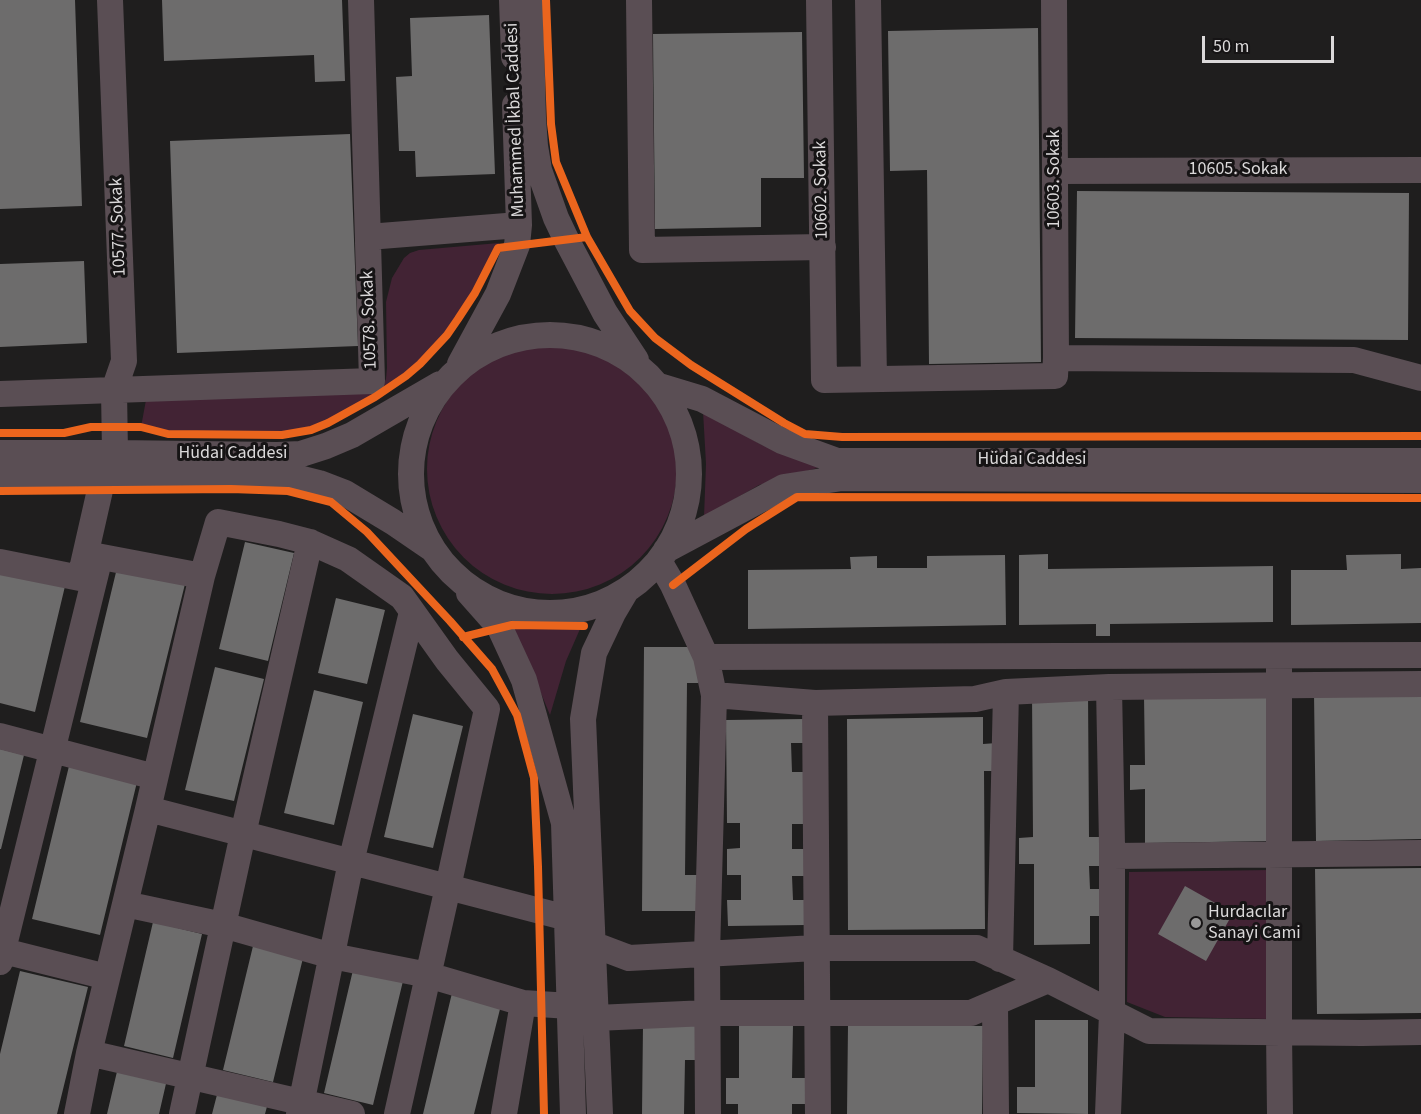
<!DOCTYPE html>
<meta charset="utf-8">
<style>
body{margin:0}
#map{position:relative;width:1421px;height:1114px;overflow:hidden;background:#1f1e1e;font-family:"Source Sans 3",sans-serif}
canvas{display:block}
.scale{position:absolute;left:1202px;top:36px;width:132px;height:27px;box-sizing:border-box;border:3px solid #dbd9da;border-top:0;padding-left:8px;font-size:18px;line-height:21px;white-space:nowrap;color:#dbd9da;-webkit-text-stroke:4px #161415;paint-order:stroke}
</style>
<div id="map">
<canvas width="1421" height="1114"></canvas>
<div class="scale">50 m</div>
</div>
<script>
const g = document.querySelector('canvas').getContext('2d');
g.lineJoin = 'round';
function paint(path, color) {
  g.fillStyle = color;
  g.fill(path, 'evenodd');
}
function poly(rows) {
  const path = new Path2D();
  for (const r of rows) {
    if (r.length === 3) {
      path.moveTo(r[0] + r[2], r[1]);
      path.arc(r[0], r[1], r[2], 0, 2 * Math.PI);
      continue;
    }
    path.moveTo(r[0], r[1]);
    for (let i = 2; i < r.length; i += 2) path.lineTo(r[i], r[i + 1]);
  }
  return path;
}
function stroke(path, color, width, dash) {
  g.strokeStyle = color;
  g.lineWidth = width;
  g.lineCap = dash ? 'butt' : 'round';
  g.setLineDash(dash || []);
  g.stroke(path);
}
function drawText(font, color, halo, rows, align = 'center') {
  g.font = font + ' "Source Sans 3",sans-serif';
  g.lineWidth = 6;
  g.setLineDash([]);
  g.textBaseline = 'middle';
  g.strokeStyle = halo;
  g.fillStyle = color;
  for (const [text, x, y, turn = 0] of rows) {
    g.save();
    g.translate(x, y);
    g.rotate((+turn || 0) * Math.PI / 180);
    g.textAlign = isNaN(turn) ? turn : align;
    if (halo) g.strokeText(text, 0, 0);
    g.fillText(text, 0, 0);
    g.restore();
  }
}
paint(poly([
 [499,243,483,277,467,305,447,335,434,349,406,376,391,386,328,423,311,430,282,435,168,434,141,427,146,400,382,387,386,379,387,368,386,302,392,278,404,258,410,253,419,250],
 [552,469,125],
 [703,411,762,445,824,466,759,485,704,517,706,464],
 [494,607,538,617,587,613,566,661,550,715,526,657],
 [1271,870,1270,1019,1165,1017,1127,1002,1129,872]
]), '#422334');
paint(poly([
 [0,0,75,0,82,206,0,209],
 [162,0,342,0,345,81,315,82,314,55,164,61],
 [489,15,495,174,416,177,415,151,399,151,396,77,412,76,410,18],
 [1038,28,1041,362,929,364,927,170,890,171,888,31],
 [802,32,804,178,761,178,761,227,655,229,653,34],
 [350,134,358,346,177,353,170,141],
 [1077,191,1409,193,1408,340,1075,338],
 [84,261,87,343,0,347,0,264],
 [245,542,294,553,268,661,219,649],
 [1048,554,1048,569,1273,566,1273,622,1110,624,1110,636,1096,636,1096,624,1019,625,1019,555],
 [1401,554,1401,569,1421,568,1421,623,1291,625,1291,570,1347,570,1346,555],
 [1005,555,1006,625,748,629,748,570,851,569,850,557,877,556,877,568,927,568,927,556],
 [0,566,66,582,35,712,0,703],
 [117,568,185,584,147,738,80,722],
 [336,598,385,610,367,684,318,673],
 [644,647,698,647,698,683,687,683,685,875,697,875,697,911,642,911],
 [215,667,264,679,234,801,185,790],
 [314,690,363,702,334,825,284,813],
 [1088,692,1089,837,1100,837,1100,866,1089,866,1090,889,1100,889,1101,916,1090,916,1090,944,1034,945,1034,864,1019,864,1019,838,1033,837,1032,693],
 [1421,693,1421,839,1316,841,1314,694],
 [1273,695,1274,841,1145,843,1145,789,1130,790,1130,765,1145,765,1144,696],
 [413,714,463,726,433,848,384,837],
 [983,717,983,744,997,743,997,771,984,771,985,929,848,930,847,719],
 [804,719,804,743,791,743,792,772,805,772,805,824,792,824,792,849,805,849,806,876,792,876,793,900,806,900,806,925,728,926,727,900,741,900,741,875,727,875,727,849,740,848,740,823,727,823,726,720],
 [0,749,24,755,1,849,0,849],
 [69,766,137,782,100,935,32,919],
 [1421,868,1421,1013,1317,1014,1315,869],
 [1185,886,1233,913,1206,961,1158,934],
 [153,922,202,934,173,1058,124,1046],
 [253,946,303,958,273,1082,223,1070],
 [353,970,403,981,373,1105,324,1093],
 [20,971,88,987,57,1114,0,1114,0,1054],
 [452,993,501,1005,474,1114,423,1114],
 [1035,1020,1088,1020,1088,1114,1017,1113,1017,1087,1035,1087],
 [643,1025,696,1025,696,1060,685,1060,684,1114,642,1114],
 [739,1025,793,1025,792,1078,807,1078,807,1104,792,1104,792,1114,738,1114,738,1104,726,1104,726,1078,739,1078],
 [848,1025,983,1026,982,1114,847,1114],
 [119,1063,168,1075,159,1114,107,1114],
 [219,1087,269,1099,265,1114,212,1114]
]), '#6d6c6c');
stroke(poly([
 [110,0,124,361,114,390,115,453],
 [512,0,514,57],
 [530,0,533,118,535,146,539,170,556,218,566,239,605,313,636,360],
 [639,0,642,250,823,247],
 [819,0,824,380,1055,376,1056,358,1354,360,1421,378],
 [868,0,874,379],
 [1054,0,1056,358],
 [1055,171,1421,170],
 [368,237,519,225],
 [550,474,139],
 [460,364,498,294,517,245,519,225,515,105],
 [659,386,702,399,782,441,837,461,1421,461],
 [0,394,372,381,361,0],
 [0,453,115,453,277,455,301,454,326,446,352,435,440,384],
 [0,477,270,476,295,477,319,483,345,493,393,522,431,548],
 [666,550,784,487,842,478,1421,480],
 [86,554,202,576,218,522,279,534,310,542,348,559,402,597,447,660,487,709,448,887,397,1114],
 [659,561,673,585,706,657,714,695,707,954,708,1114],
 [0,562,80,578,103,477],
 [202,576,148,809,567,918],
 [469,593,500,628,524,680,564,823,573,1114],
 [706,657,1421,655],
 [1279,668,1279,1032,1280,1114],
 [714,695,815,703,975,699,1006,692,1109,687,1421,684],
 [815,703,818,1114],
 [0,736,155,777],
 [1112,856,1421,853],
 [125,904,148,809],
 [592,944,629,958,816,948,977,948,1048,980,1149,1031,1362,1033,1421,1032],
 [0,950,107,977],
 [1000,959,1006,692],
 [0,962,100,557],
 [995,1003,996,1114],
 [596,1018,707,1013,971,1013,1048,980],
 [89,1053,352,1114],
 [77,1114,89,1053,125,904,223,925,332,956,428,975,523,1003],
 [182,1114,243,834,310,542],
 [299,1114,351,862,412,612],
 [504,1114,523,1003,570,1006],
 [600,1114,583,719,594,653,613,613,626,591],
 [1108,1114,1112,1013,1112,845,1109,687]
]), '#5a4e54', 26);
stroke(poly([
 [546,0,551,124,556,162,587,237,630,311,655,338,691,365,784,423,805,434,842,437,1421,436],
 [0,433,64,433,91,427,141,427,168,434,282,435,311,430,328,423,375,397,406,376,420,364,447,335,458,319,475,293,498,248,587,237],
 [0,491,231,489,288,491,331,502,367,532,450,621,492,669,517,715,534,778,538,867,544,1114],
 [673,585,746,529,797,497,1421,498],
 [463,637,512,625,584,626]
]), '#eb651d', 8);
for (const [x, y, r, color] of [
 [1196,923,6,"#999898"]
]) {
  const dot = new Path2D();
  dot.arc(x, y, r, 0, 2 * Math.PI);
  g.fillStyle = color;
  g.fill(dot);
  stroke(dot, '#161415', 2);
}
drawText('18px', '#dbd9da', '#161415', [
 ["Muhammed İkbal Caddesi",516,120,-92],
 ["10605. Sokak",1238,170],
 ["10603. Sokak",1055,179,-90],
 ["10602. Sokak",822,190,-91],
 ["10577. Sokak",119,227,-92],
 ["10578. Sokak",370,320,-92],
 ["Hüdai Caddesi",233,454],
 ["Hüdai Caddesi",1032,460]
]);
drawText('18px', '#dbd9da', '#161415', [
 ["Hurdacılar",1208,913],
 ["Sanayi Cami",1208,934]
], 'left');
</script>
